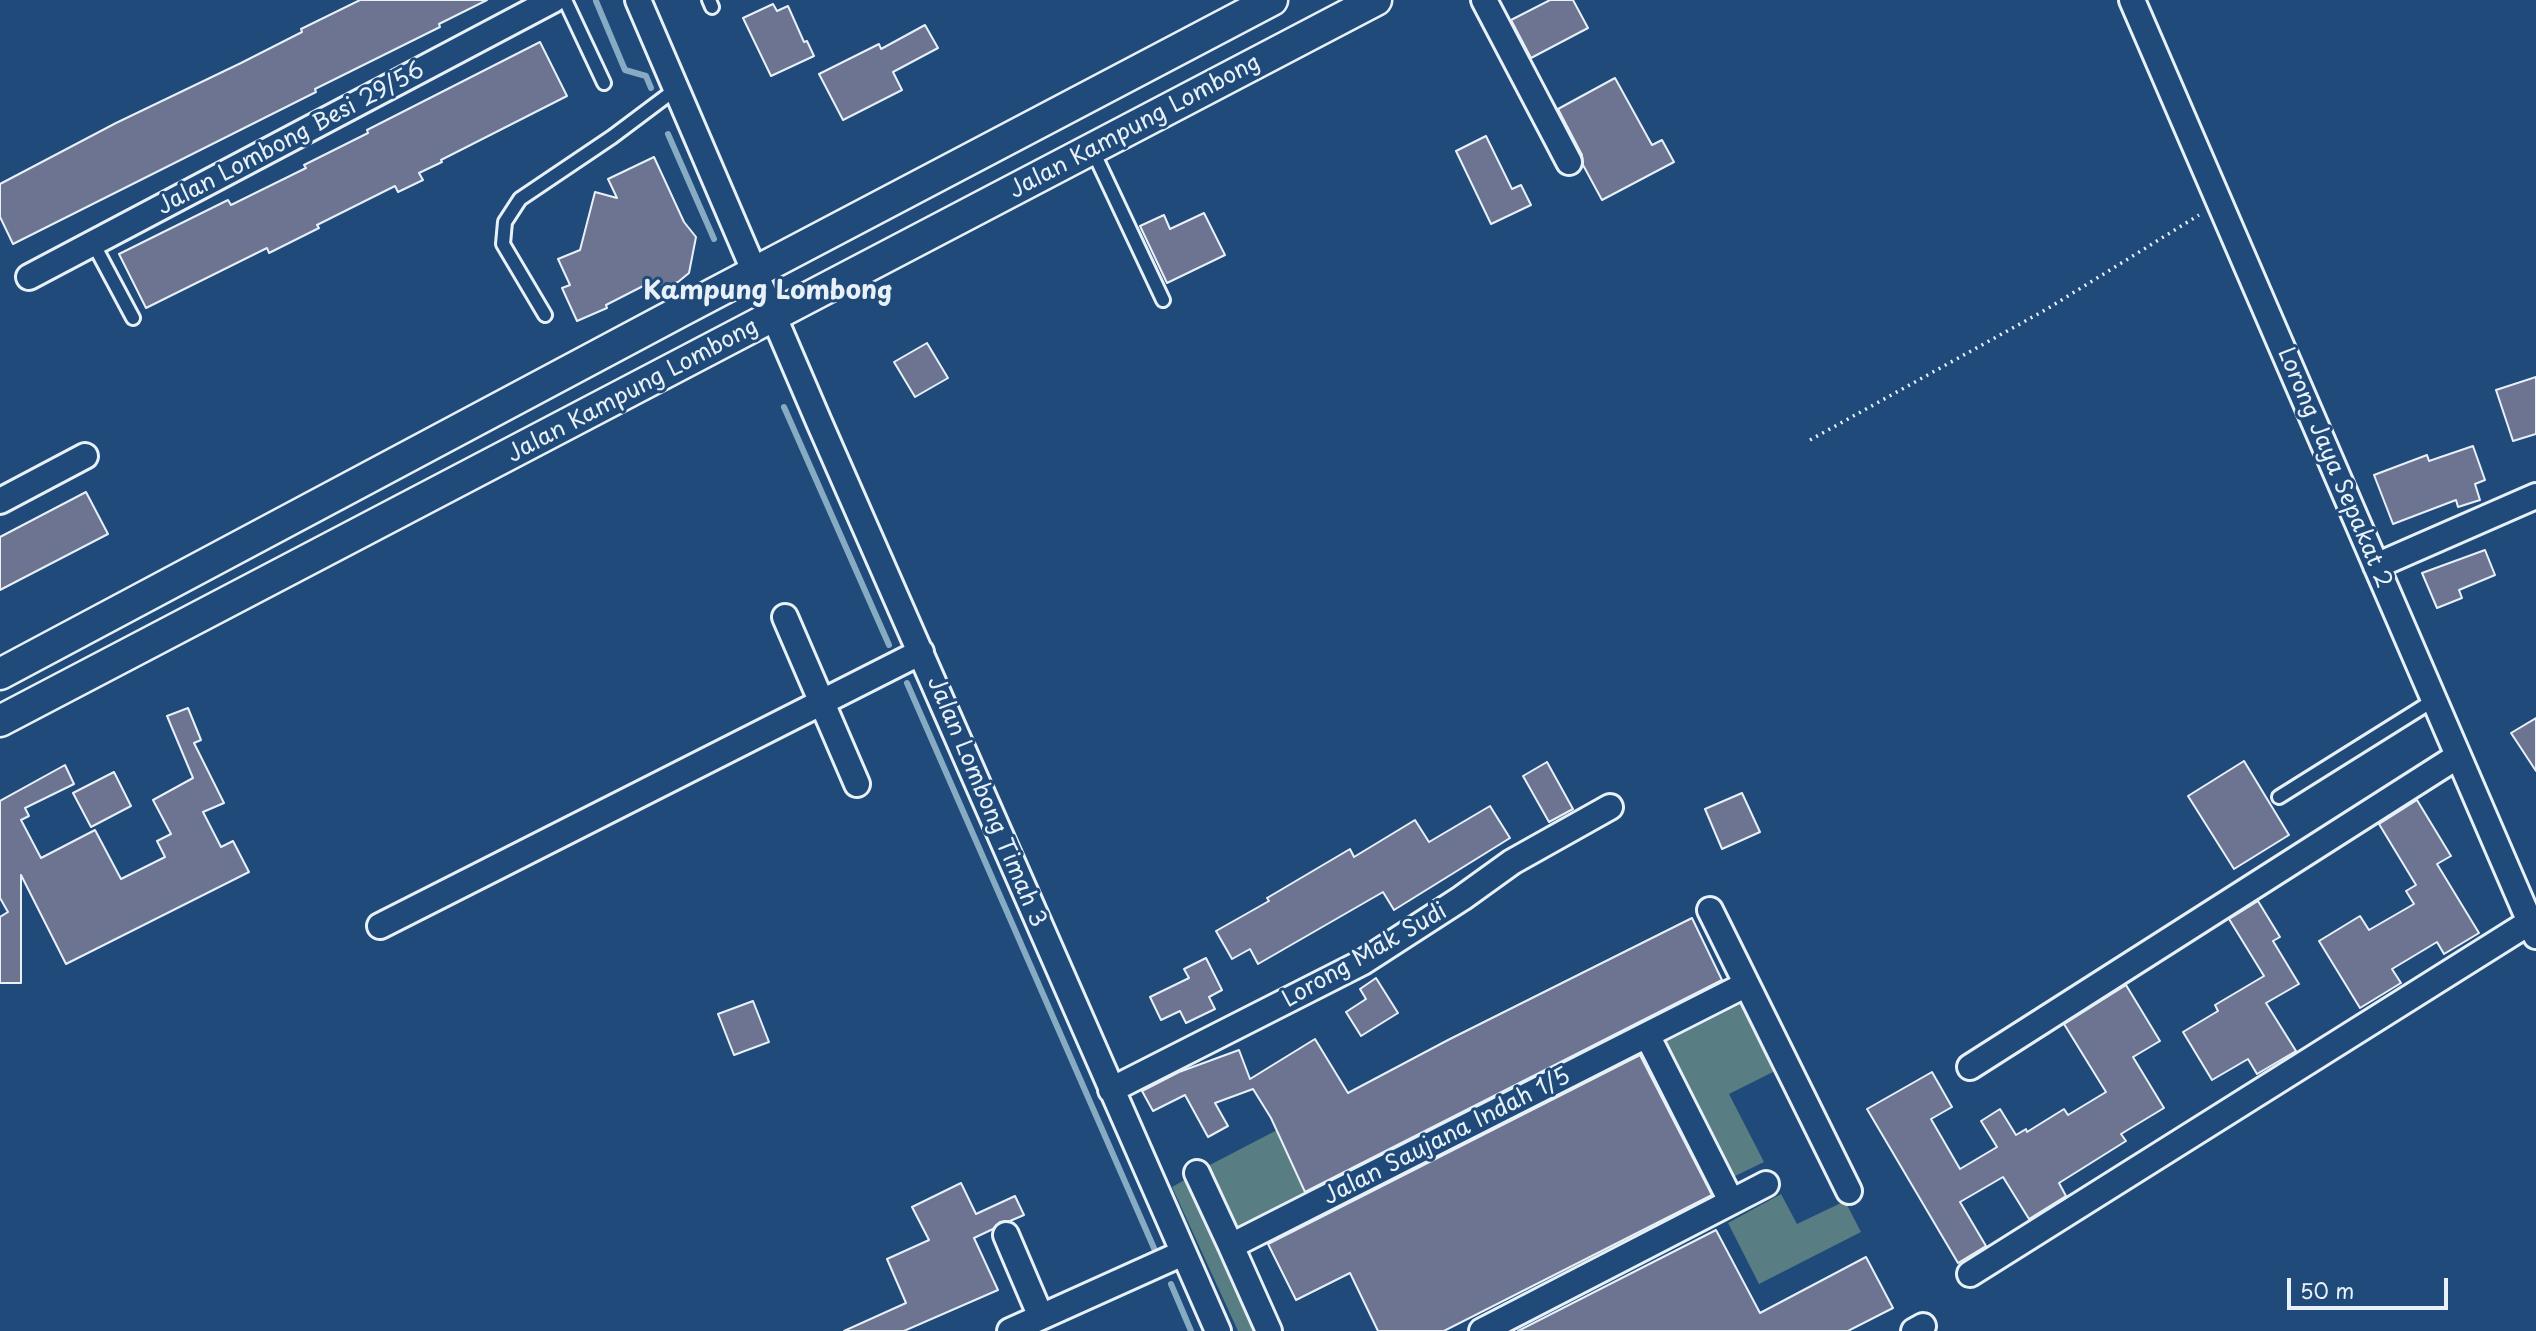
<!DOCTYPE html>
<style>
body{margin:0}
#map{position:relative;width:2536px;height:1331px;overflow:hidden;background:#1f4a7a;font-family:"Playpen Sans",sans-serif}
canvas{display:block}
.scale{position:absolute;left:2287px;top:1278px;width:161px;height:32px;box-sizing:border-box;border:4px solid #e8f1f8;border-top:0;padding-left:9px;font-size:21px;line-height:24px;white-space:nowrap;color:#e8f1f8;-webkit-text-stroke:5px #1f4a7a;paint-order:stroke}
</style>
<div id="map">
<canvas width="2536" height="1331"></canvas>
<div class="scale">50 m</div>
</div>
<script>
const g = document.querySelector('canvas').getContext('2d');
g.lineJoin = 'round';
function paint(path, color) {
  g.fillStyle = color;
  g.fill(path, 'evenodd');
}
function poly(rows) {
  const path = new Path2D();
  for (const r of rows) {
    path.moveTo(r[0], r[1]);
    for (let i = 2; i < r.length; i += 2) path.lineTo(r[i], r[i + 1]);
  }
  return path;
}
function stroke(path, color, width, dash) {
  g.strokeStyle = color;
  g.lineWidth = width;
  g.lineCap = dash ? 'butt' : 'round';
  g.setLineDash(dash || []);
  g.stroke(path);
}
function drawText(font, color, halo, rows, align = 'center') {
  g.font = font + ' "Playpen Sans",sans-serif';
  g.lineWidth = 6;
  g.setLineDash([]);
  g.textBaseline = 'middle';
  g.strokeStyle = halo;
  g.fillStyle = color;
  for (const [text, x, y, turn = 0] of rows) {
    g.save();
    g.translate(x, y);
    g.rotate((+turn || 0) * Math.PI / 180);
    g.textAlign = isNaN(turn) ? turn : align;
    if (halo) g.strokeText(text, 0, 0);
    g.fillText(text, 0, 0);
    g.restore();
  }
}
paint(poly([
 [1745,1002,1779,1069,1729,1094,1764,1162,1731,1178,1662,1044],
 [1277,1130,1306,1193,1237,1228,1206,1167],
 [1190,1177,1260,1331,1238,1331,1172,1187],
 [1781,1194,1797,1224,1845,1201,1861,1232,1759,1284,1728,1223]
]), '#587d83');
stroke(poly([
 [596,1,625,70,646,76,651,88],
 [668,134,714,239],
 [784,407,889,645],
 [907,683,1157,1255],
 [1171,1284,1191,1331]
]), '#86abc3', 6);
const building = poly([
 [360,0,487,0,439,24,440,27,315,89,316,92,13,244,0,217,0,184,116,123,241,63,302,32,301,29,360,0],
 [1550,0,1573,0,1588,28,1531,58,1511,20,1550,0],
 [773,4,777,11,788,6,804,42,807,41,814,56,771,76,743,18,773,4],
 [925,25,938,48,893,72,902,90,843,120,819,74,879,44,881,49,925,25],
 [540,42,567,96,441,160,442,162,419,173,423,180,398,192,395,186,317,225,319,228,269,253,267,248,146,308,119,254,228,200,231,205,306,168,304,165,368,133,367,130,540,42],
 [1615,78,1652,145,1662,140,1674,162,1602,200,1583,165,1582,155,1558,109,1615,78],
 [1486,136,1512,189,1521,185,1531,205,1491,224,1456,151,1486,136],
 [654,157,684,222,696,237,689,273,678,282,667,286,651,282,606,305,607,308,577,321,562,288,570,285,558,259,580,250,595,192,617,198,608,179,654,157],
 [1204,213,1225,255,1167,283,1140,226,1164,215,1170,229,1204,213],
 [927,343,948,378,915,397,894,362,927,343],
 [2536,377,2536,434,2513,441,2496,390,2536,377],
 [2473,446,2485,480,2475,484,2480,500,2458,507,2456,500,2393,524,2374,475,2427,455,2429,461,2473,446],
 [86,492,108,534,0,590,0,537,86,492],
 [2485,550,2495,575,2459,590,2462,598,2437,608,2422,573,2485,550],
 [188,708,201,740,194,743,224,803,203,812,221,847,233,841,249,872,66,964,21,875,21,983,0,983,0,917,8,912,0,898,0,801,65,765,74,784,25,808,29,816,21,820,41,858,95,830,121,879,165,857,157,841,171,834,153,800,193,778,167,716,188,708],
 [2536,718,2536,771,2511,733,2536,718],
 [2244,761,2289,835,2234,869,2188,796,2244,761],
 [1547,762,1573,809,1549,822,1523,776,1547,762],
 [114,772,131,806,91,827,73,793,114,772],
 [1742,793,1760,832,1722,849,1705,809,1742,793],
 [2417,800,2451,856,2437,864,2479,933,2444,954,2437,942,2392,969,2401,983,2360,1008,2319,941,2360,916,2369,930,2414,904,2406,891,2416,885,2379,824,2417,800],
 [1490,806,1510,838,1394,910,1383,892,1258,964,1250,949,1232,959,1216,931,1269,901,1267,898,1350,849,1354,857,1415,820,1429,842,1490,806],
 [2258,901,2280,937,2273,941,2299,984,2266,1003,2296,1051,2257,1074,2248,1059,2212,1080,2183,1032,2218,1011,2215,1005,2264,976,2229,919,2258,901],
 [1692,918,1722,980,1305,1192,1271,1118,1253,1089,1215,1103,1228,1126,1208,1137,1185,1095,1153,1111,1142,1091,1179,1072,1239,1050,1250,1079,1315,1039,1348,1093,1448,1040,1692,918],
 [1206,958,1222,990,1209,997,1215,1009,1186,1023,1180,1011,1161,1020,1150,997,1189,978,1184,969,1206,958],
 [1376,978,1398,1013,1361,1036,1346,1012,1366,999,1360,989,1376,978],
 [2126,985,2160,1041,2133,1057,2164,1108,2121,1134,2126,1141,2059,1183,2066,1196,2029,1219,2003,1177,1960,1202,1986,1246,1958,1263,1867,1109,1932,1072,1952,1107,1931,1119,1960,1169,1997,1147,1981,1121,2000,1109,2016,1135,2026,1129,2027,1132,2064,1109,2068,1115,2106,1092,2064,1024,2126,985],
 [753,1001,769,1042,734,1055,718,1014,753,1001],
 [1640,1055,1712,1195,1444,1331,1378,1331,1350,1273,1296,1300,1268,1244,1640,1055],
 [961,1183,976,1214,1015,1196,1024,1215,1010,1221,1000,1222,993,1229,974,1238,998,1290,904,1331,844,1331,906,1303,887,1259,929,1240,912,1207,961,1183],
 [1716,1230,1760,1313,1866,1257,1893,1308,1848,1331,1518,1331,1716,1230]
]);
paint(building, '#6d7492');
stroke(building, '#e8f1f8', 2);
const service = poly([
 [565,0,604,83],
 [709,0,712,7],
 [1092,149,1163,300],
 [93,243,133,318],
 [545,315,503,244,505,222,520,199,612,137,676,89],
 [2279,797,2434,700]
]);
const minor = poly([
 [638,0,819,422,1218,1331],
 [1484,0,1569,162],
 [2132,0,2536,936],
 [29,277,553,0],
 [0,501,85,456],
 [2376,566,2536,496],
 [785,617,857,784],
 [1710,910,1849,1191],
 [380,926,921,652],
 [1647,1035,1731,1201],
 [1970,1067,2458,756],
 [1111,1090,1363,962,1462,898,1512,862,1610,807],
 [1197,1173,1231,1246],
 [1006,1235,1041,1317],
 [1970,1274,2530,922],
 [1010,1331,1183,1253],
 [1269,1331,1231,1246,1745,985],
 [1482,1331,1766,1184],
 [1914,1331,1923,1326]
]);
const tertiary = poly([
 [0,674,679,312,1272,0],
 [0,721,1376,0]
]);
stroke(service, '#e8f1f8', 18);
stroke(minor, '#e8f1f8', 30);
stroke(tertiary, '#e8f1f8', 35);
stroke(poly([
 [1810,440,2047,309,2199,215]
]), '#e8f1f8', 3.5, [2, 5]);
stroke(service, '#1f4a7a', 12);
stroke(minor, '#1f4a7a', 24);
stroke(tertiary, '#1f4a7a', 30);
drawText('23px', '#e8f1f8', '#1f4a7a', [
 ["Jalan Kampung Lombong",1135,127,-28],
 ["Jalan Lombong Besi 29/56",291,139,-28],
 ["Jalan Kampung Lombong",633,391,-28],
 ["Lorong Jaya Sepakat 2",2334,468,67],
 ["Jalan Lombong Timah 3",986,802,67],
 ["Lorong Mak Sudi",1365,956,-30],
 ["Jalan Saujana Indah 1/5",1447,1137,-27]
]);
drawText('bold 26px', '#e8f1f8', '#1f4a7a', [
 ["Kampung Lombong",768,292]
]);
</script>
